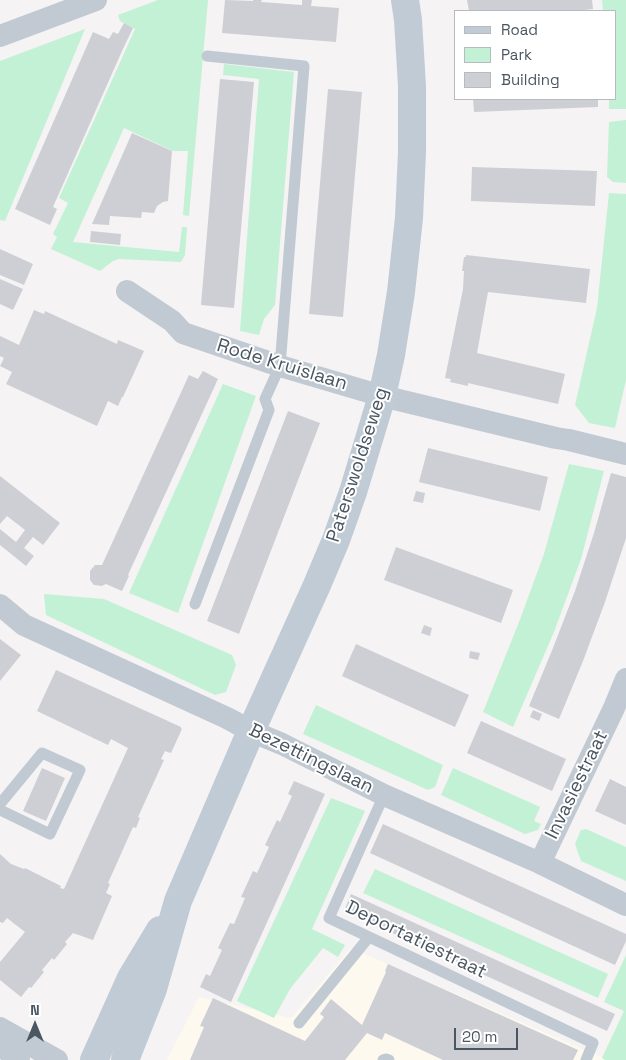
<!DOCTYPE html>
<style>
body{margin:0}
#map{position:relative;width:626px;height:1060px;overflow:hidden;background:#f5f3f3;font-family:"Space Grotesk",sans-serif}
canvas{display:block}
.legend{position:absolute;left:454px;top:10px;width:162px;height:90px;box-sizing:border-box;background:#fff;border:1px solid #b7bbc0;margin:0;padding:6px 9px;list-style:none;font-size:15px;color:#4a5661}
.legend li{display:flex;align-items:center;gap:10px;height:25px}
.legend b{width:25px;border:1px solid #b7bbc0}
.north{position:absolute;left:10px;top:1000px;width:50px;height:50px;-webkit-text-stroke:4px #fff;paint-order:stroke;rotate:0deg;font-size:14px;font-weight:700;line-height:20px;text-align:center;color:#4a5661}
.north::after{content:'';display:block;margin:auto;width:18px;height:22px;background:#4a5661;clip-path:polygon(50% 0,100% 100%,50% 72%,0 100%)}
.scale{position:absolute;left:454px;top:1028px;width:64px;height:22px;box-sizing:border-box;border:2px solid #4a5661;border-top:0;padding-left:6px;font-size:15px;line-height:18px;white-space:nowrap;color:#4a5661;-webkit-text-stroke:4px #fff;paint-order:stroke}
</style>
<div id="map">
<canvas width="626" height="1060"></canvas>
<ul class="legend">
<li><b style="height:6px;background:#c1cbd6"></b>Road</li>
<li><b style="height:14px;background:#c3f1d5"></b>Park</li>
<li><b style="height:14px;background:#cdcfd5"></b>Building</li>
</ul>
<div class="north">N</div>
<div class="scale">20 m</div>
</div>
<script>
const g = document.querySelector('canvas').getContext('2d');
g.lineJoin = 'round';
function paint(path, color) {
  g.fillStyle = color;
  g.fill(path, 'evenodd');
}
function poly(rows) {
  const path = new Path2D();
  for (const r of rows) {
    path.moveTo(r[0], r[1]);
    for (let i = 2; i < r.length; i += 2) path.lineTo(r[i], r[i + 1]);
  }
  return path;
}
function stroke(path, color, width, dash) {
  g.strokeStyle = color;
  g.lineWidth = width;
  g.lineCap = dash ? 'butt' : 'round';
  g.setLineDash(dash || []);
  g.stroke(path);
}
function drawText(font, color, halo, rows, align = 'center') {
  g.font = font + ' "Space Grotesk",sans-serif';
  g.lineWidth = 4;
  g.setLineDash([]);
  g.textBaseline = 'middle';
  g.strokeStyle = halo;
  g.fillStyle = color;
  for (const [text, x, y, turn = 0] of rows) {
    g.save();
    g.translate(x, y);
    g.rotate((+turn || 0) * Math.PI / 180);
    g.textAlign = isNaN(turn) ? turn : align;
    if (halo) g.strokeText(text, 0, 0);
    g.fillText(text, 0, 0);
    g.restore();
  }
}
paint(poly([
 [351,948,608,1060,167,1060,199,997,291,1018]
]), '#fdf9ef');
paint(poly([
 [158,0,208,0,189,216,183,215,188,151,173,151,124,128,73,242,179,252,182,227,187,227,185,255,181,262,119,259,113,261,100,271,51,249,57,237,53,234,68,203,59,198,135,29,120,21,118,15],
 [602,0,626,0,626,109,609,109,609,99,615,99,615,11,603,11],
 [85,29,5,221,0,220,0,61],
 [224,64,294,72,275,305,264,319,259,335,240,331,259,79,223,75],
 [626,120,626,183,613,182,607,177,609,122],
 [609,193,626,194,626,380,615,428,589,423,575,405,597,308],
 [223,384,256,396,178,613,129,593],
 [569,464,604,471,581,559,554,632,513,727,483,712,519,622,544,554],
 [44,594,104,599,232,655,236,665,226,692,215,695,46,615],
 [316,705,443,765,435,787,428,790,303,734],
 [453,768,540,807,534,821,541,824,538,830,525,834,441,795],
 [331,798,365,811,312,929,345,945,338,957,323,948,290,989,274,1018,237,1001],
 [586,829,626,847,626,881,581,861,575,844,581,830],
 [375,869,608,974,598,998,363,893],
 [626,955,626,1060,605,1060,602,1058,624,1011,604,1002]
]), '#c3f1d5');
paint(poly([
 [225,0,253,1,253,0,262,0,261,2,302,5,302,0,312,0,311,6,339,8,336,42,222,33],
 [467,0,592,0,593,9,575,11,469,11],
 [124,23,133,28,122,51,53,207,57,209,50,225,15,209,93,32,109,39,113,32,118,34],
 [220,79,254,82,234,308,201,305],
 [328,89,362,92,343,317,309,314],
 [473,99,598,99,598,107,474,112],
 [132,133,172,151,168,201,163,202,157,206,154,213,142,212,141,218,110,216,109,225,92,224],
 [472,167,597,171,595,206,471,201],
 [91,231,121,234,120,245,90,242],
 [0,249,33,264,24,285,0,275],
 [466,255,590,269,586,303,488,292,477,353,565,374,558,404,468,383,468,386,450,382,451,379,445,378,463,289,464,271,462,271,464,257,466,257],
 [0,279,23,289,13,310,0,304],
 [34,310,44,314,45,311,117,344,118,340,144,351,123,397,122,397,118,406,108,401,97,426,6,384,12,372,0,366,4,358,0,356,0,336,19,345],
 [203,371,218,379,128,575,129,576,122,591,106,584,102,586,94,585,90,580,90,571,95,565,102,565,189,375,198,379],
 [288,411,320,423,239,634,207,621],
 [428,448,548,477,540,511,419,482],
 [611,473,626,477,626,538,605,602,583,661,559,719,529,706,553,648,575,591,594,533],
 [0,476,60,523,43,545,33,537,24,548,34,556,26,566,0,545,0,529,16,542,25,530,7,516,0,524],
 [416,491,425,493,423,503,413,501],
 [396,547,513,590,501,623,384,580],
 [424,625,432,628,430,636,421,633],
 [0,639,21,655,0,681],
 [356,644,469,695,455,727,342,676],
 [470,651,480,653,478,660,469,658],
 [56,670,181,727,181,728,182,729,171,753,170,752,170,753,165,751,161,759,164,760,138,817,140,818,136,828,133,827,108,883,110,884,106,893,112,896,93,940,73,933,65,942,67,944,54,960,52,958,42,970,44,972,31,988,29,987,21,997,0,980,0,962,25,932,7,918,3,923,0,922,0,854,11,864,24,869,25,868,61,886,60,888,64,889,128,748,111,739,108,745,37,711],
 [533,710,542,714,539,721,530,717],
 [481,721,566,759,552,791,467,753],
 [42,768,65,778,46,821,23,811],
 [610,779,626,787,626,825,595,811],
 [294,781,325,794,231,1002,200,987,206,974,210,976,222,950,218,948,230,923,234,924,245,898,241,897,253,871,257,873,269,847,265,845,277,820,280,822,292,796,288,794],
 [383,824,626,934,626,941,615,965,370,853],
 [351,894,615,1014,607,1031,344,911],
 [388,964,578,1050,573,1060,443,1060,385,1033,382,1040,367,1033,345,1060,190,1060,204,1027,200,1026,213,998,305,1041,324,1017,320,1014,331,999,362,1025,386,972,385,971]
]), '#cdcfd5');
stroke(poly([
 [195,604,269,410,265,399,280,366,304,66,207,56],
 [384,795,329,918,593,1043,586,1060],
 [0,804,42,753,80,770,50,834,0,810],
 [299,1023,369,937],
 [383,1060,386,1059,389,1060]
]), '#c1cad2', 11);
stroke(poly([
 [0,36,96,0],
 [127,291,172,321,183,333,280,366,382,396,556,438,569,440,626,454],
 [0,605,24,625,227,718,251,731,282,744,384,795,540,863,626,905],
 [540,863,614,708,626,679],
 [0,1028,57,1060],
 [0,1045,19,1060]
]), '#c1cad2', 22);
stroke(poly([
 [94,1060,131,978,160,930],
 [125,1060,153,989,178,901,251,731,317,585,336,540,353,492,382,396,391,355,401,292,409,218,412,152,412,86,408,20,405,0]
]), '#c1cbd6', 28);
drawText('19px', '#4a5661', '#fff', [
 ["Rode Kruislaan",282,365,17],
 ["Paterswoldseweg",358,465,-72],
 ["Bezettingslaan",311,759,26],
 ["Invasiestraat",577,785,-64],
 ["Deportatiestraat",416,940,26]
]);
</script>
